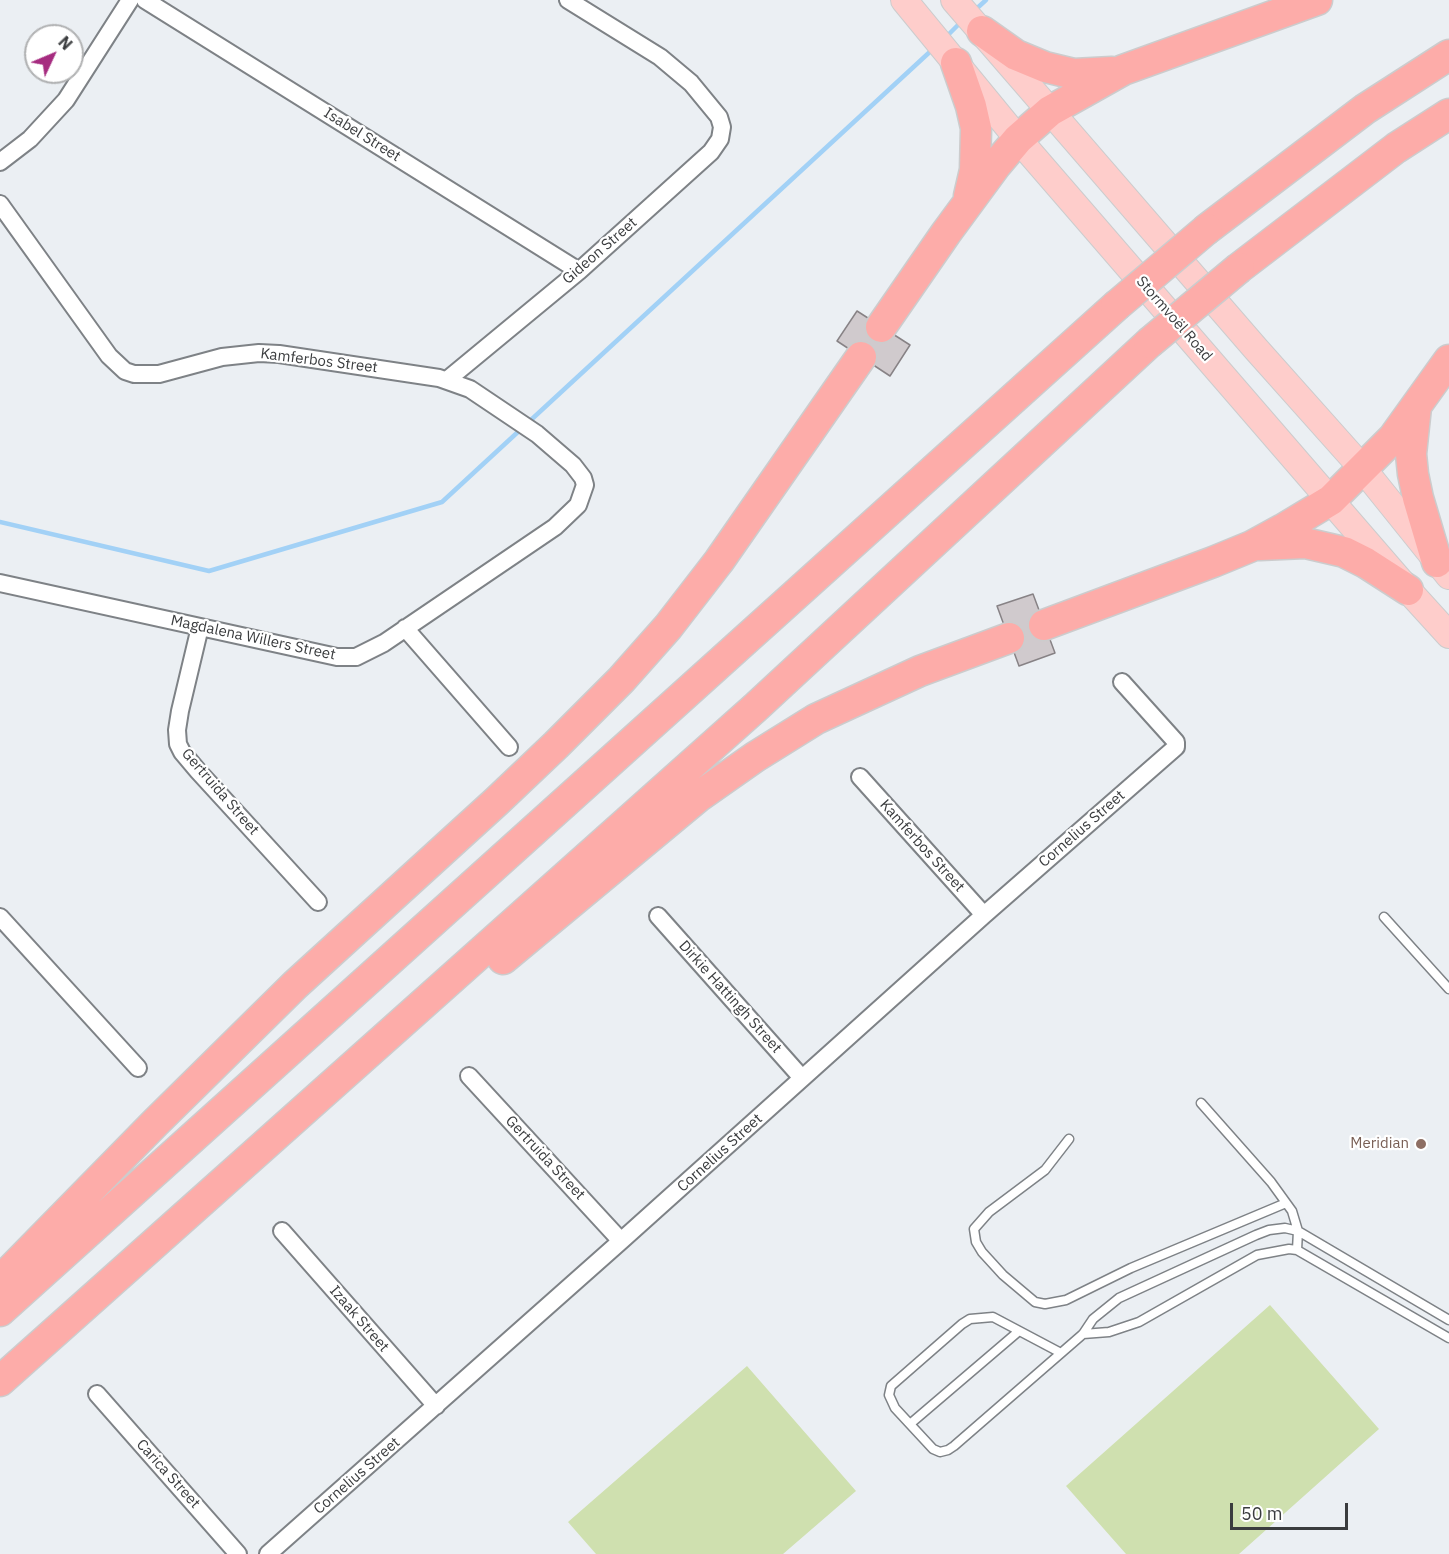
<!DOCTYPE html>
<meta charset="utf-8">
<style>
body{margin:0}
#map{position:relative;width:1449px;height:1554px;overflow:hidden;background:#ebeff3;font-family:"IBM Plex Sans",sans-serif}
canvas{display:block}
.north{position:absolute;left:24px;top:24px;width:60px;height:60px;box-sizing:border-box;background:#fff;border:2px solid #b0b1b2;border-radius:50%;rotate:46deg;font-size:16px;font-weight:700;line-height:24px;text-align:center;color:#3a3c3e}
.north::after{content:'';display:block;margin:auto;width:21px;height:27px;background:#a62c80;clip-path:polygon(50% 0,100% 100%,50% 72%,0 100%)}
.scale{position:absolute;left:1230px;top:1503px;width:118px;height:27px;box-sizing:border-box;border:3px solid #3a3c3e;border-top:0;padding-left:8px;font-size:18px;line-height:21px;white-space:nowrap;color:#3a3c3e;-webkit-text-stroke:4px #fff;paint-order:stroke}
</style>
<div id="map">
<canvas width="1449" height="1554"></canvas>
<div class="north">N</div>
<div class="scale">50 m</div>
</div>
<script>
const g = document.querySelector('canvas').getContext('2d');
g.lineJoin = 'round';
function paint(path, color) {
  g.fillStyle = color;
  g.fill(path, 'evenodd');
}
function poly(rows) {
  const path = new Path2D();
  for (const r of rows) {
    path.moveTo(r[0], r[1]);
    for (let i = 2; i < r.length; i += 2) path.lineTo(r[i], r[i + 1]);
  }
  return path;
}
function stroke(path, color, width, dash) {
  g.strokeStyle = color;
  g.lineWidth = width;
  g.lineCap = dash ? 'butt' : 'round';
  g.setLineDash(dash || []);
  g.stroke(path);
}
function drawText(font, color, halo, rows, align = 'center') {
  g.font = font + ' "IBM Plex Sans",sans-serif';
  g.lineWidth = 4.5;
  g.setLineDash([]);
  g.textBaseline = 'middle';
  g.strokeStyle = halo;
  g.fillStyle = color;
  for (const [text, x, y, turn = 0] of rows) {
    g.save();
    g.translate(x, y);
    g.rotate((+turn || 0) * Math.PI / 180);
    g.textAlign = isNaN(turn) ? turn : align;
    if (halo) g.strokeText(text, 0, 0);
    g.fillText(text, 0, 0);
    g.restore();
  }
}
paint(poly([
 [1270,1305,1379,1429,1239,1554,1126,1554,1066,1486],
 [747,1366,856,1491,783,1554,596,1554,568,1522]
]), '#cfe0af');
stroke(poly([
 [974,11,986,0],
 [946,37,961,22],
 [0,522,209,571,442,502,933,49]
]), '#a2d1f6', 4.5);
const building = poly([
 [857,311,910,345,890,376,837,341,857,311],
 [1033,594,1055,653,1019,666,997,606,1033,594]
]);
paint(building, '#d0cacd');
stroke(building, '#878285', 1.5);
const lane = poly([
 [1384,917,1449,989],
 [1201,1103,1271,1182,1292,1211,1298,1231,1297,1250],
 [1069,1139,1045,1170,989,1212,974,1229,976,1242,982,1252,1003,1275,1035,1302,1045,1304,1066,1300,1131,1268,1286,1203],
 [1083,1334,1109,1332,1139,1322,1257,1255,1289,1249,1297,1250,1449,1338],
 [1061,1353,993,1317,970,1319,962,1324,891,1386,889,1395,895,1408,933,1449,940,1452,948,1450,954,1446,1083,1334,1093,1319,1119,1298,1256,1235,1269,1230,1285,1228,1298,1231,1449,1320],
 [910,1424,1019,1331]
]);
const street = poly([
 [145,0,579,271],
 [0,162,30,139,66,100,130,0],
 [0,204,109,356,125,371,134,374,159,374,222,357,259,353,279,354,439,378,470,389,537,434,573,465,583,478,585,485,578,505,555,527,384,643,356,657,337,657,0,583],
 [447,380,579,271,711,152,720,139,722,127,719,117,691,83,660,57,568,0],
 [200,627,180,711,177,730,178,744,182,752,198,771,318,902],
 [405,628,509,747],
 [860,777,984,915],
 [658,916,802,1078],
 [0,917,138,1068],
 [469,1076,621,1241],
 [282,1231,436,1406],
 [97,1394,238,1554],
 [268,1554,621,1241,984,915,1176,747,1176,742,1122,682]
]);
const primary = poly([
 [904,0,1018,139,1408,590,1449,635],
 [954,0,1256,349,1363,469,1449,576]
]);
const highway = poly([
 [982,31,1016,55,1045,67,1074,74,1112,72],
 [956,63,971,106,976,128,975,170,969,196],
 [1207,229,1365,109,1449,55],
 [1239,268,1396,148,1449,114],
 [881,327,946,233,996,165,1018,139,1050,111,1123,70,1317,0],
 [1416,407,1411,454,1413,474,1418,498,1437,562],
 [1260,545,1305,543,1344,552,1366,563,1408,590],
 [1044,625,1213,562,1252,546,1283,529,1331,500,1393,438,1449,360],
 [503,959,698,797,755,757,816,719,920,671,1009,638],
 [0,1281,155,1123,295,985,497,801,556,745,621,680,668,627,719,561,861,357],
 [0,1311,1116,306],
 [0,1381,756,707,1149,343]
]);
stroke(lane, '#7e8286', 11);
stroke(street, '#7e8286', 20);
stroke(primary, '#cccccd', 28);
stroke(highway, '#cccccd', 33);
stroke(lane, '#fff', 8);
stroke(street, '#fff', 16);
stroke(primary, '#fecdcb', 26);
stroke(highway, '#fdaca9', 30);
const highwayBridge = poly([
 [1116,306,1207,229],
 [1149,343,1239,268]
]);
stroke(highwayBridge, '#cccccd', 33, []);
stroke(highwayBridge, '#fdaca9', 30);
for (const [x, y, r, color] of [
 [1421,1144,6,"#8d6e63"]
]) {
  const dot = new Path2D();
  dot.arc(x, y, r, 0, 2 * Math.PI);
  g.fillStyle = color;
  g.fill(dot);
  stroke(dot, '#fff', 2);
}
drawText('15px', '#3a3c3e', '#fff', [
 ["Isabel Street",362,135,32],
 ["Gideon Street",600,251,-41],
 ["Stormvoël Road",1174,319,49],
 ["Kamferbos Street",319,361,7],
 ["Magdalena Willers Street",253,638,12],
 ["Gertruida Street",220,792,49],
 ["Cornelius Street",1082,829,-41],
 ["Kamferbos Street",922,846,48],
 ["Dirkie Hattingh Street",730,997,48],
 ["Cornelius Street",720,1153,-42],
 ["Gertruida Street",545,1158,47],
 ["Izaak Street",359,1319,49],
 ["Carica Street",168,1474,48],
 ["Cornelius Street",357,1476,-41]
]);
drawText('15px', '#785e54', '#fff', [
 ["Meridian",1409,1144]
], 'right');
</script>
